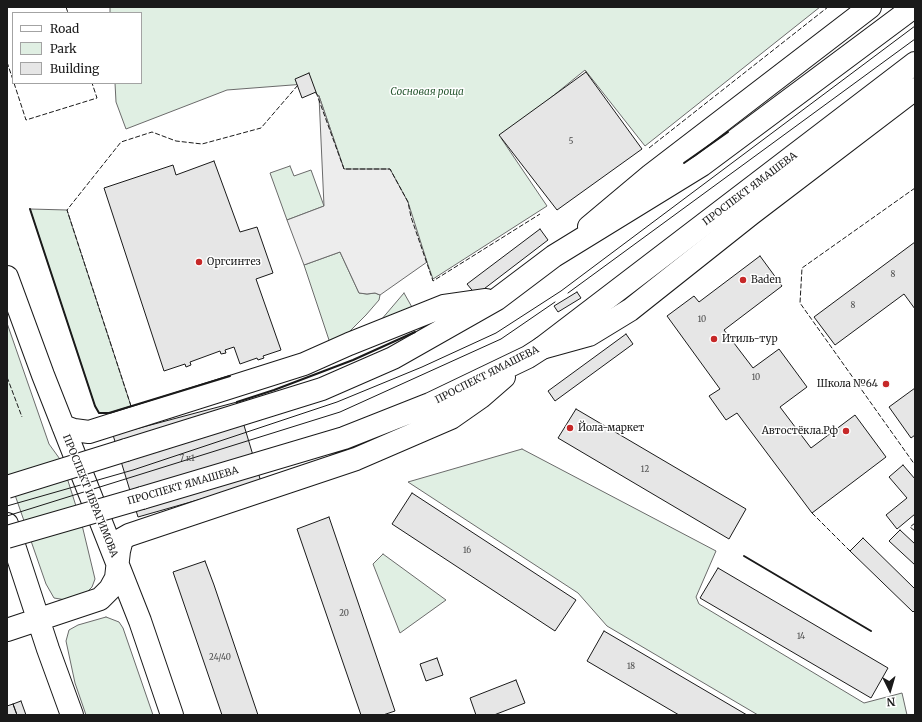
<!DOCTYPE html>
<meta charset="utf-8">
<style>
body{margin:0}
#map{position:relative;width:922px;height:722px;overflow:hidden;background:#fff;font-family:Merriweather,serif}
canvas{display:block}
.frame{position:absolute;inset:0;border:8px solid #1a1a1a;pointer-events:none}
.legend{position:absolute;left:12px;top:12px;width:130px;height:72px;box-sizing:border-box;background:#fff;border:1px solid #a3a3a3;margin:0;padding:5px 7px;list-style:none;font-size:12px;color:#1a1a1a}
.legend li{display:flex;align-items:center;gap:8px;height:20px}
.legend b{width:20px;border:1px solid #a3a3a3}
.north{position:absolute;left:870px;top:670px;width:40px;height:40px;-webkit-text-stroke:3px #fff;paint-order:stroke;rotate:175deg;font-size:11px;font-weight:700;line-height:16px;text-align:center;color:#1a1a1a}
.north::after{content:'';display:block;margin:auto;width:14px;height:18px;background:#1a1a1a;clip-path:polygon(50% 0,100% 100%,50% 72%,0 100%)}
</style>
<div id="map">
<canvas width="922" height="722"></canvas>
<div class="frame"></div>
<ul class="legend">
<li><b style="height:5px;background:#fff"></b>Road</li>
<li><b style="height:11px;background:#e0efe3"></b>Park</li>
<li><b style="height:11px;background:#e6e6e6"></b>Building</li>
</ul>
<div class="north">N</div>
</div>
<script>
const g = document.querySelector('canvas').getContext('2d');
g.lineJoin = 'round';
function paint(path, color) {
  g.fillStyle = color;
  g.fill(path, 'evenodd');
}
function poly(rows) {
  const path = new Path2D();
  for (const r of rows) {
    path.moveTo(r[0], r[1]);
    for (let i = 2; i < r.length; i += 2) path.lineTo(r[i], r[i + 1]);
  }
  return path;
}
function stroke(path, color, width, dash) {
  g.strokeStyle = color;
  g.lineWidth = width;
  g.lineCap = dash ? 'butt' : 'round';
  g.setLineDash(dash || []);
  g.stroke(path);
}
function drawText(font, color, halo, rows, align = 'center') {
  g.font = font + ' Merriweather,serif';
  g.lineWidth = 3;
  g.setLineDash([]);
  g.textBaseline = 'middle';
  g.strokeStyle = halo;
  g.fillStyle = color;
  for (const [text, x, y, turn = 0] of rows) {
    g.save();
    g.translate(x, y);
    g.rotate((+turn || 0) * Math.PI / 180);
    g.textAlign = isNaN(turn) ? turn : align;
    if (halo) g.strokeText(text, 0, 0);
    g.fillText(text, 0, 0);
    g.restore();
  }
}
const green = poly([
 [110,7,820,7,645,146,585,70,501,138,547,206,433,279,411,217,344,169,319,96,305,84,227,90,126,129,116,102,115,83,141,83,141,13,110,13,110,7],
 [290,166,294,176,311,170,324,206,287,220,270,173,290,166],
 [30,209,67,210,131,406,109,413,99,413,95,406,30,209],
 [340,252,359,293,367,294,375,293,380,295,379,300,366,315,346,335,331,346,304,265,340,252],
 [404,293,413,309,375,327,404,293],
 [7,323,49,444,62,462,82,525,95,579,92,587,86,593,66,600,54,598,46,584,7,472,7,323],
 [522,449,716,551,696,597,699,604,864,703,902,693,907,715,758,715,607,626,578,593,408,482,522,449],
 [383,554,446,600,400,633,373,564,383,554],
 [106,617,119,622,123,628,153,715,86,715,75,683,66,641,69,630,78,625,106,617]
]);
paint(green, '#e0efe3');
stroke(green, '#6a6a6a', 1);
const parking = poly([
 [319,96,344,169,390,169,408,202,427,262,380,295,375,293,367,294,359,293,340,252,304,265,287,220,324,206,319,96]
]);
paint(parking, '#ededed');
stroke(parking, '#6a6a6a', 1);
const building = poly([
 [586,72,642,149,557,210,499,135,586,72],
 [309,73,316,92,302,98,295,79,309,73],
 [214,161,240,232,257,227,273,273,256,279,281,350,263,356,264,358,258,360,257,358,240,364,234,347,225,350,226,353,221,354,220,351,190,362,191,365,186,367,185,364,164,371,104,188,173,165,176,175,214,161],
 [540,229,548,240,476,295,467,284,540,229],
 [915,242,915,309,904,294,835,345,814,317,915,242],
 [760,256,782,286,724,330,753,368,779,349,807,387,780,407,811,448,855,415,886,457,812,513,737,413,726,420,709,396,720,389,667,316,694,296,699,302,760,256],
 [577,292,581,298,558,312,554,306,577,292],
 [626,334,633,344,555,401,548,391,626,334],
 [915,388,915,435,911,438,889,407,915,388],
 [237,402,261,482,138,517,113,435,237,402],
 [576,409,746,509,729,539,558,438,576,409],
 [903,465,915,479,915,514,897,529,886,515,907,498,889,477,903,465],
 [412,493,576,600,555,631,392,524,412,493],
 [329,517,395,711,383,715,361,715,297,529,329,517],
 [900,530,915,544,915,565,889,541,900,530],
 [863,538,915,589,915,610,913,612,850,551,863,538],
 [205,561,214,585,258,715,222,715,173,572,205,561],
 [718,568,888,668,871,698,700,598,718,568],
 [604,631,747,715,679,715,587,661,604,631],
 [437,658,443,675,426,681,420,664,437,658],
 [516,680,525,703,494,715,476,715,470,698,516,680],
 [21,701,26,715,17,715,13,704,21,701],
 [13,704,17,715,7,715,7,706,13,704]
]);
paint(building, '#e6e6e6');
stroke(building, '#1a1a1a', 1);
const secondary = poly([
 [589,227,651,175,870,7],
 [542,348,589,335,630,310,751,214,915,89]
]);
const primary = poly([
 [7,277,43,375,140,621,172,715],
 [63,426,74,430,89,432,304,364,349,344,444,306,486,300],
 [126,450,322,389,393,358,497,299,554,256,702,165,914,7],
 [142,498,344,438,430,404,528,357,542,348,915,63],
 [7,524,48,649,72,715],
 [7,630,100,599,110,589,116,578,119,551,122,539,129,535,356,459,451,418,481,397,504,377]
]);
stroke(secondary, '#1a1a1a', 24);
stroke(primary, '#1a1a1a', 24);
stroke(secondary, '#fff', 22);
stroke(primary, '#fff', 22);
stroke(poly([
 [568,293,915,39],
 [7,506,133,470,337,402,422,367,496,333,561,291,915,26],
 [7,516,340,412,501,339,555,302]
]), '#1a1a1a', 1);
const primaryBridge = poly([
 [7,487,126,450],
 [7,537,142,498]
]);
stroke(primaryBridge, '#1a1a1a', 24, []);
stroke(primaryBridge, '#fff', 22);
stroke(poly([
 [66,7,68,13],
 [7,62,13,80],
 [14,83,26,120,97,98,92,83],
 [316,92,344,169,390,169,408,202,411,217,433,281,540,214],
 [649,148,828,7],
 [915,188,802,268,800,303,915,465],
 [7,377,22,417],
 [131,406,67,210,121,142,152,132,176,141,202,144,261,128,298,85],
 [812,513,850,551],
 [915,523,910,527,915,531]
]), '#1a1a1a', 1, [5, 2]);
stroke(poly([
 [684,163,728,132],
 [30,209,95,406,99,413,109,413,230,376],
 [237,402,274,390,353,360,415,332],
 [744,556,871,631]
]), '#1a1a1a', 2);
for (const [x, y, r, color] of [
 [199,262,4,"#c62828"],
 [743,280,4,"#c62828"],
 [714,339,4,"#c62828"],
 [886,384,4,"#c62828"],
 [570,428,4,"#c62828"],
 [846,431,4,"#c62828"]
]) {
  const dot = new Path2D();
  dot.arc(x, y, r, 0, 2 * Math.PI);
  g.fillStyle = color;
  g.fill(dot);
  stroke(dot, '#fff', 1.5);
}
drawText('8px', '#4d4d4d', null, [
 ["5",571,142],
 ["8",893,275],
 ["8",853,306],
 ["10",702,320],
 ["10",756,378],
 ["7 к1",187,459],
 ["12",645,470],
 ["16",467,551],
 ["20",344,614],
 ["14",801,637],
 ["24/40",220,658],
 ["18",631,667]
]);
drawText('italic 10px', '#2b5a34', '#fff', [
 ["Сосновая роща",427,92]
]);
drawText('10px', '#1a1a1a', '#fff', [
 ["ПРОСПЕКТ ЯМАШЕВА",750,189,-37],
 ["ПРОСПЕКТ ЯМАШЕВА",487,375,-27],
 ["ПРОСПЕКТ ЯМАШЕВА",183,486,-16],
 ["ПРОСПЕКТ ИБРАГИМОВА",90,496,68]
]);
drawText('10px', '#1a1a1a', '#fff', [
 ["Оргсинтез",207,262],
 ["Baden",751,280],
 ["Итиль-тур",722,339],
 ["Школа №64",878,384,"right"],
 ["Йола-маркет",578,428],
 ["Автостёкла.Рф",838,431,"right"]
], 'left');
</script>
